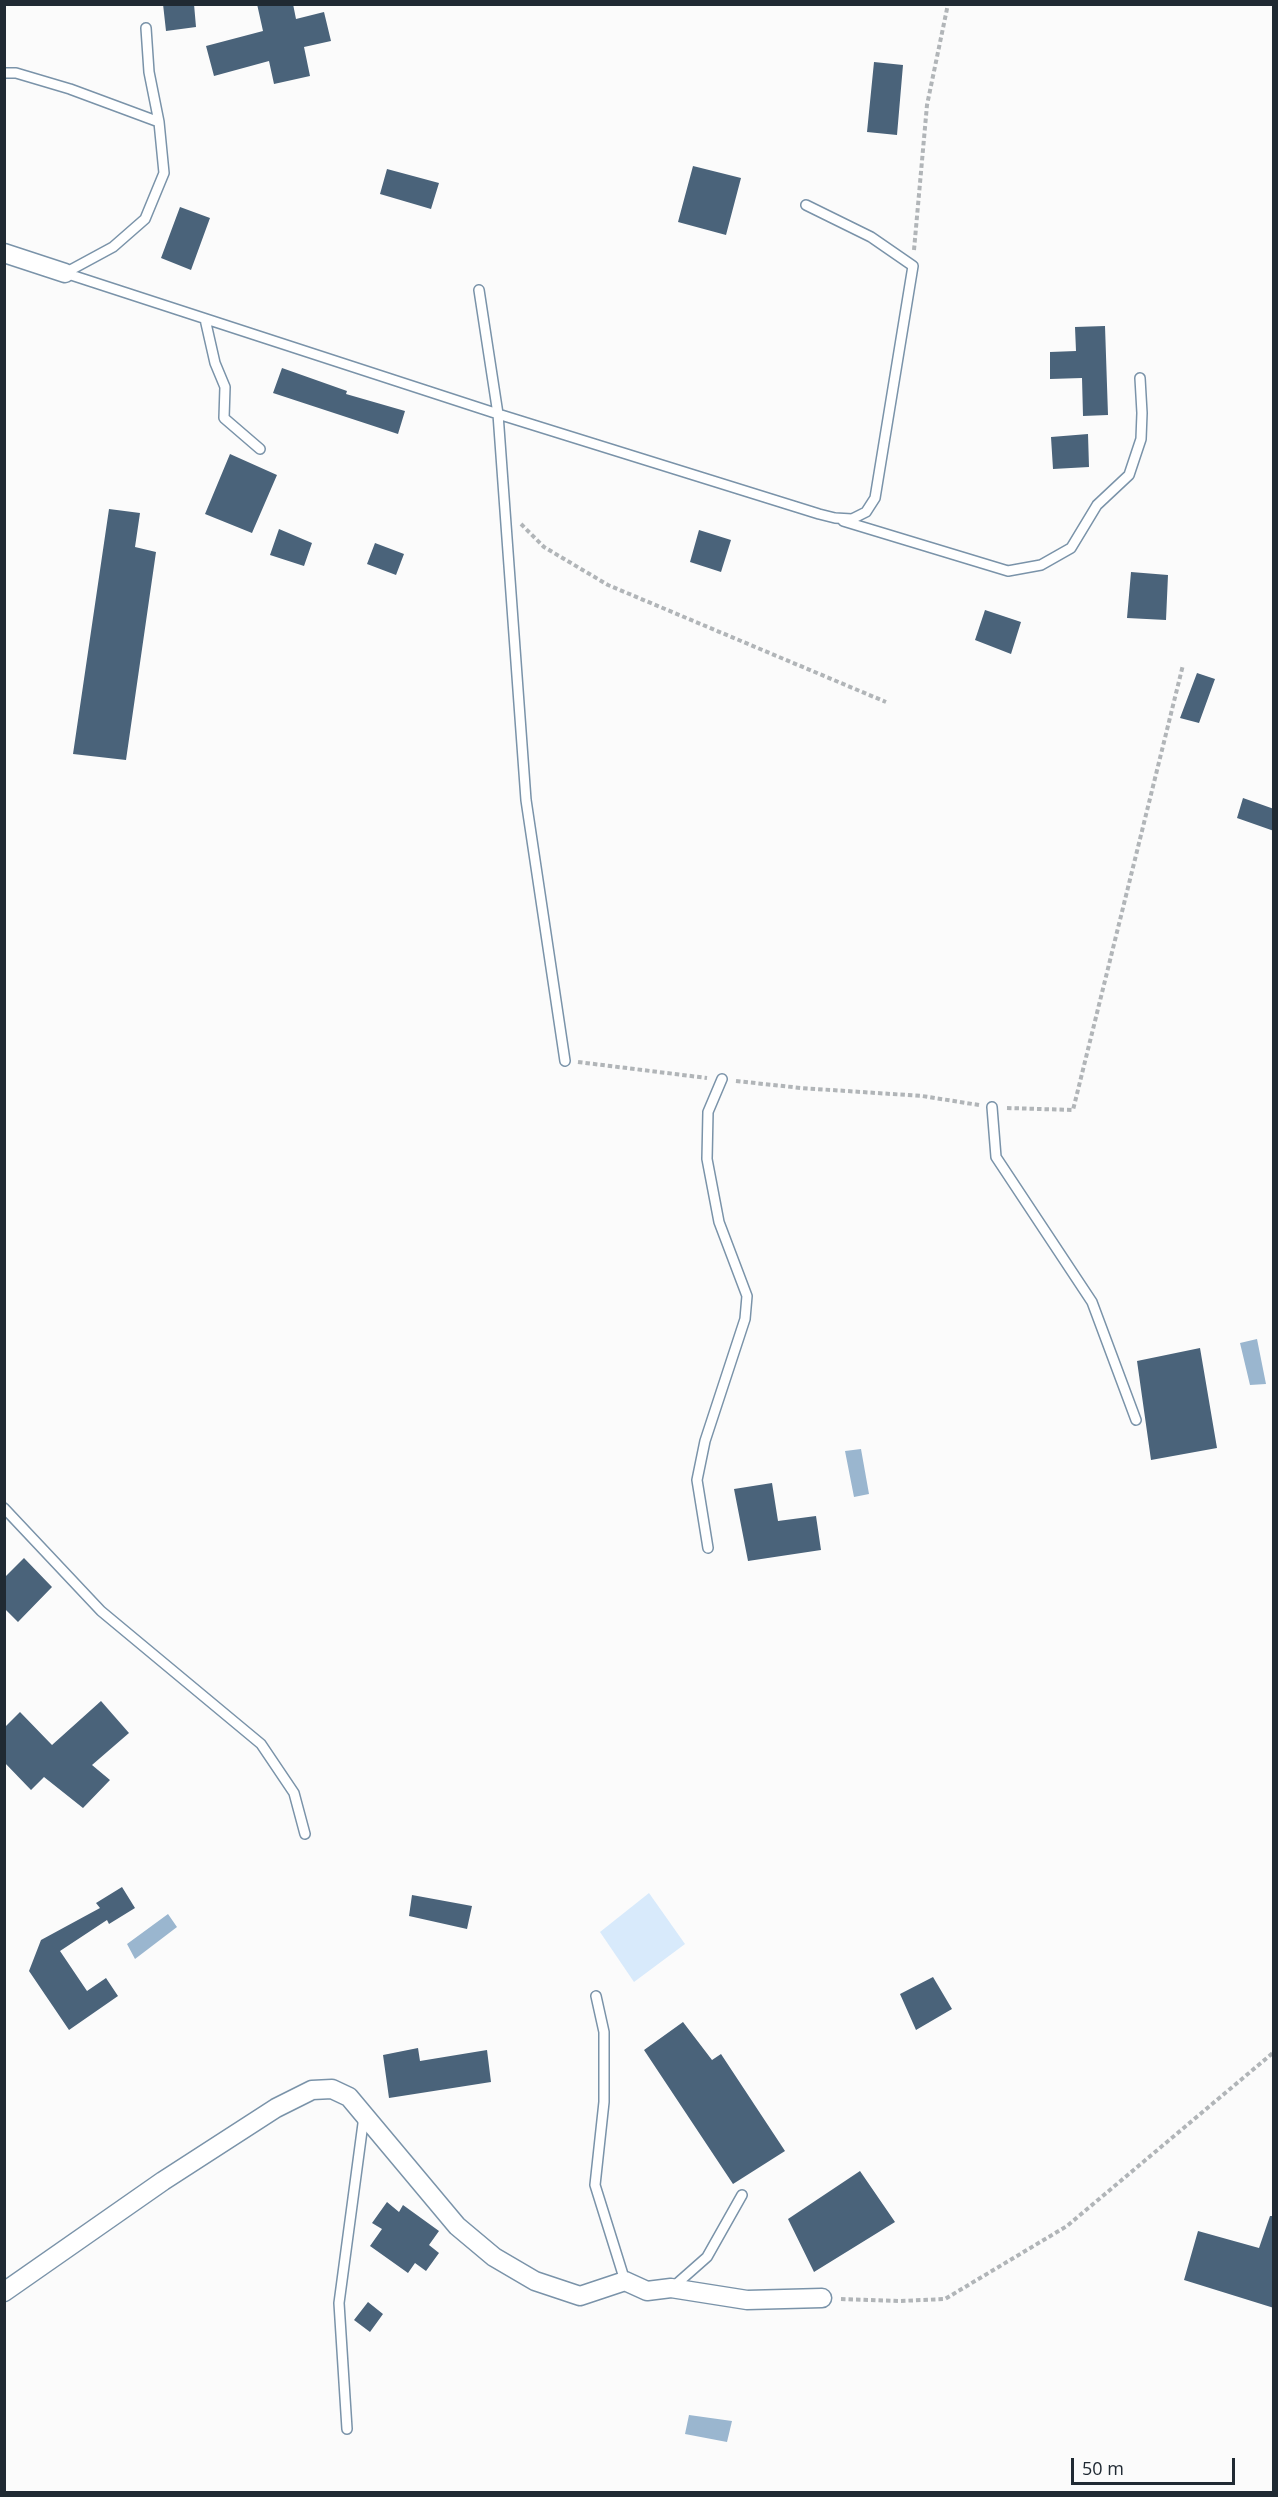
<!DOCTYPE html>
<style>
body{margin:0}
#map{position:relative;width:1278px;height:2497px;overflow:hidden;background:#fbfbfb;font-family:"Open Sans",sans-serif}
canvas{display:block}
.frame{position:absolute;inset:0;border:6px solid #202a33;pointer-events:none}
.scale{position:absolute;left:1071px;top:2458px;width:164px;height:27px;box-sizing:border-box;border:3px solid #202a33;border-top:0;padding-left:8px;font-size:18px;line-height:21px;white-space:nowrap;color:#202a33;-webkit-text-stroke:4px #fbfbfb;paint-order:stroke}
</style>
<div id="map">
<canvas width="1278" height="2497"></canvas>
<div class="frame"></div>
<div class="scale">50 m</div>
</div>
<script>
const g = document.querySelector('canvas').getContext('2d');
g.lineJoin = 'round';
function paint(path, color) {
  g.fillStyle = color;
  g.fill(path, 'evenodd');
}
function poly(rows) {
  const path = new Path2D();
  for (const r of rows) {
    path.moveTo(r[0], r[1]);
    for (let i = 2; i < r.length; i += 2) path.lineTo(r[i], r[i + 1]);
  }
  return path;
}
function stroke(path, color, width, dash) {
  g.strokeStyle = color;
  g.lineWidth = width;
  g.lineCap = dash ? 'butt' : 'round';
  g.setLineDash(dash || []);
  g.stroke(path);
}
paint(poly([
 [649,1893,685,1944,634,1982,600,1932]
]), '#d8eafb');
paint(poly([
 [1257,1339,1266,1384,1250,1385,1240,1343],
 [861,1449,869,1494,854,1497,845,1451],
 [168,1914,177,1927,135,1959,127,1944],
 [689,2415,732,2421,727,2442,685,2434]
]), '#9ab6cf');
paint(poly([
 [163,4,194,4,196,27,166,31],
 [257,4,293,4,296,19,324,12,331,41,304,47,310,76,274,84,269,61,214,76,206,46,263,31],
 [874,62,903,65,897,135,867,132],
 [693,166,741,178,726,235,678,222],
 [387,169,439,183,431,209,380,194],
 [180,207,210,218,191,270,161,258],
 [1105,326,1108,415,1083,416,1082,378,1050,379,1050,352,1076,351,1075,327],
 [282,368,347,391,346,394,405,411,398,434,273,393],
 [1088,434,1089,467,1053,469,1051,437],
 [230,454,277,475,252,533,205,514],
 [109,509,140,513,135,547,156,552,126,760,73,754],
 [279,529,312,543,304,566,270,555],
 [699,530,731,540,721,572,690,562],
 [375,543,404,554,396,575,367,564],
 [1131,572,1168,575,1166,620,1127,618],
 [985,610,1021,622,1011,654,975,640],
 [1197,673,1215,679,1199,723,1180,718],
 [1243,798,1274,809,1274,831,1237,818],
 [1200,1348,1217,1448,1151,1460,1137,1361],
 [772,1483,778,1521,816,1516,821,1550,748,1561,734,1489],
 [24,1558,52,1587,18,1622,4,1608,4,1578],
 [101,1701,129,1733,92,1765,110,1780,83,1808,44,1777,31,1790,4,1762,4,1728,20,1712,52,1745],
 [122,1887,135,1908,109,1924,107,1920,60,1951,87,1991,106,1978,118,1996,69,2030,29,1971,41,1940,100,1908,96,1903],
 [412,1895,472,1906,467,1929,409,1916],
 [933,1977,952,2009,916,2030,900,1994],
 [683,2022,712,2060,721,2054,785,2151,733,2184,644,2050],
 [418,2048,420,2061,487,2050,491,2082,389,2098,383,2055],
 [860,2171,895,2222,814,2272,788,2219],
 [387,2202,399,2212,403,2205,439,2231,429,2245,439,2253,426,2271,415,2263,408,2273,370,2246,382,2229,372,2223],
 [1270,2216,1274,2216,1274,2308,1184,2280,1198,2231,1259,2248],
 [368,2302,383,2314,370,2332,354,2320]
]), '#4a637a');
const lane = poly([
 [4,73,16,73,70,89,159,122],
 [65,273,498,414,819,514,835,518,852,519,866,512,875,498,913,266,871,237,806,205],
 [65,273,113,247,145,219,164,173,159,122,149,72,146,28],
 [479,290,498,414,526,800,565,1061],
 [205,319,215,363,225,387,224,418,260,449],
 [843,521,1008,571,1041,565,1071,548,1097,505,1129,475,1141,439,1142,413,1140,378],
 [992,1107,996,1157,1092,1302,1136,1420],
 [4,1508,101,1611,261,1744,294,1793,305,1834],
 [708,1548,697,1480,705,1441,745,1319,747,1296,719,1222,707,1159,708,1112,722,1079],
 [596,1996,604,2032,604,2102,595,2185,625,2281],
 [673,2287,707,2257,742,2195],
 [347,2429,339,2303,364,2116]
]);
const street = poly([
 [4,253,65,273],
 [4,2292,163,2181,276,2108,312,2090,332,2089,349,2097,457,2226,494,2257,535,2281,580,2296,625,2281,647,2291,671,2288,747,2300,822,2298]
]);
stroke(lane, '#7a93a9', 12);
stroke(street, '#7a93a9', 21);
stroke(poly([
 [914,250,927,105,948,4],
 [521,524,544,547,608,585,886,702],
 [578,1062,707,1078],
 [736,1081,801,1088,922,1096,979,1105],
 [1007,1108,1073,1110,1183,665],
 [841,2299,900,2301,945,2299,1067,2226,1274,2052]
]), '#b1b5b8', 4, [4.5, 3]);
stroke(lane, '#fff', 9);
stroke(street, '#fff', 18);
</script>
